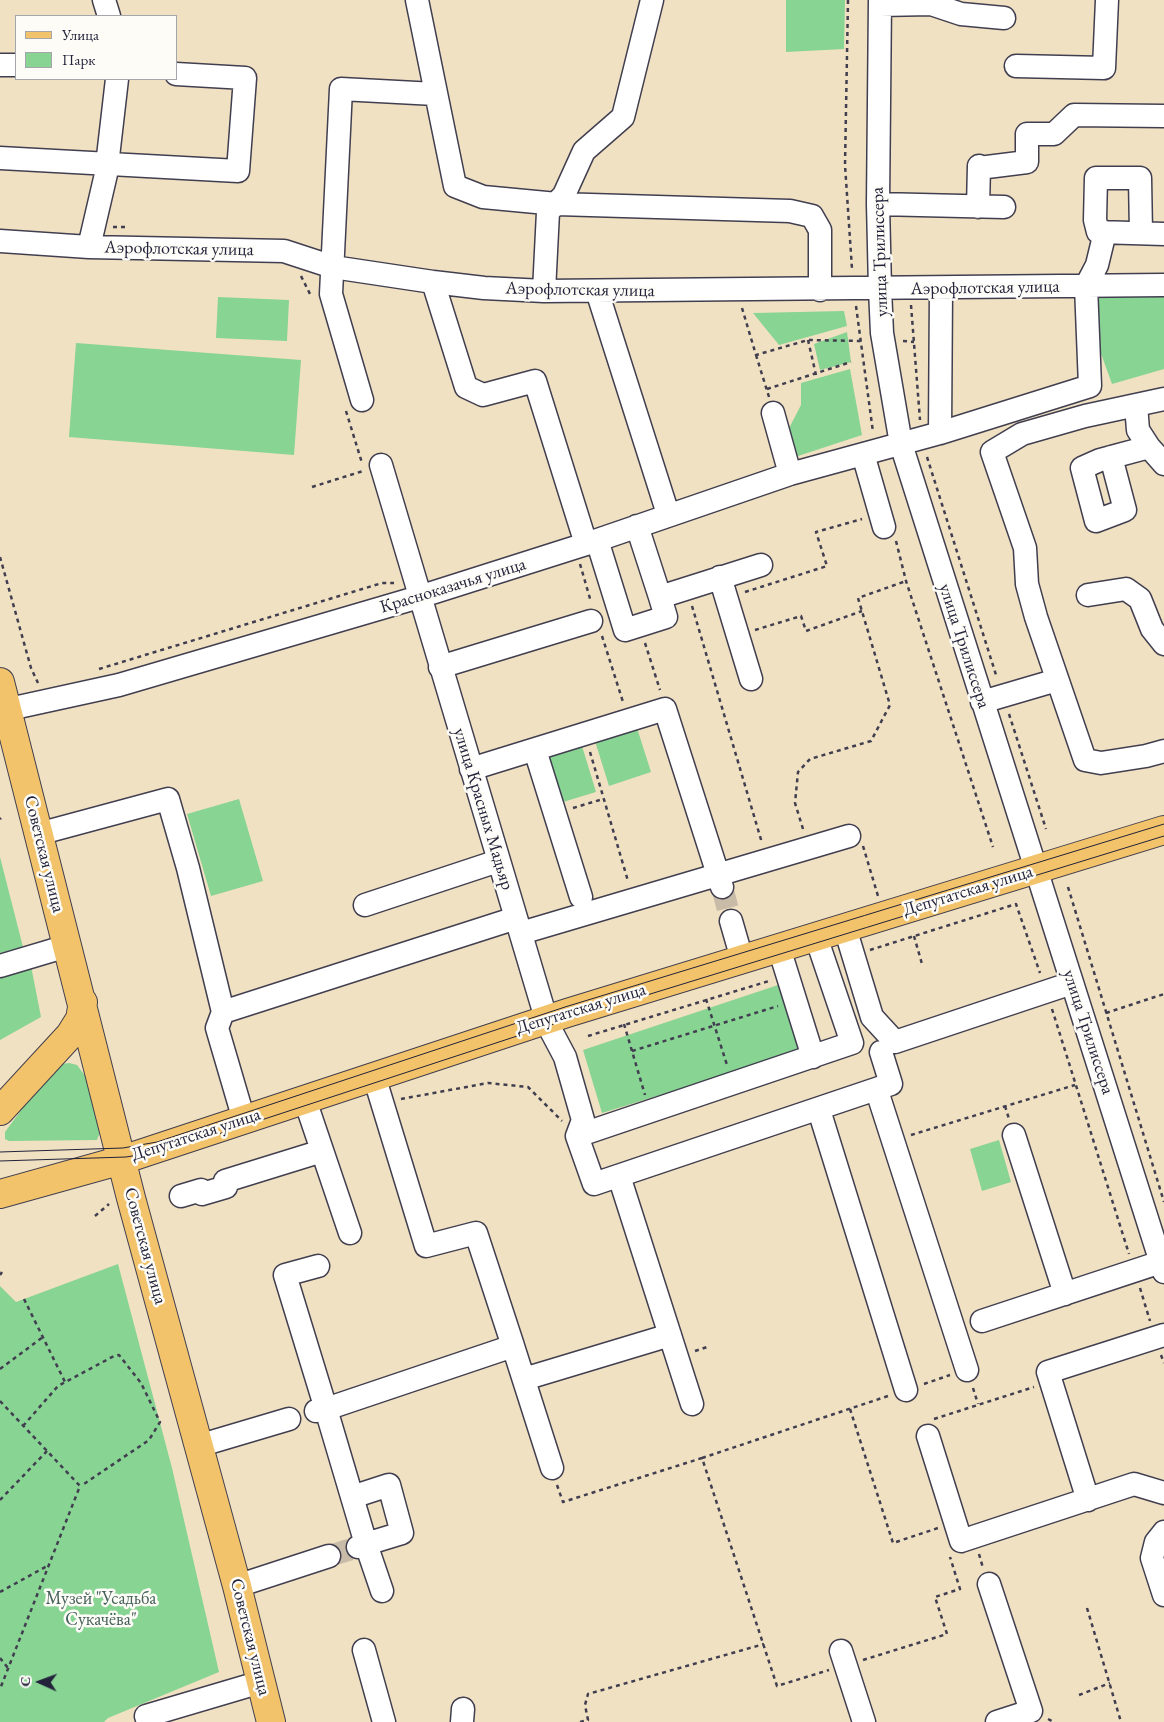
<!DOCTYPE html>
<meta charset="utf-8">
<style>
body{margin:0}
#map{position:relative;width:1164px;height:1722px;overflow:hidden;background:#f1e1c3;font-family:"EB Garamond",serif}
canvas{display:block}
.legend{position:absolute;left:15px;top:15px;width:162px;height:65px;box-sizing:border-box;background:#fdfcf7;border:1px solid #a5a5ac;margin:0;padding:6px 9px;list-style:none;font-size:15px;color:#22223b}
.legend li{display:flex;align-items:center;gap:10px;height:25px}
.legend b{width:25px;border:1px solid #a5a5ac}
.north{position:absolute;left:15px;top:1657px;width:50px;height:50px;-webkit-text-stroke:4px #fdfcf7;paint-order:stroke;rotate:272deg;font-size:14px;font-weight:700;line-height:20px;text-align:center;color:#22223b}
.north::after{content:'';display:block;margin:auto;width:18px;height:22px;background:#22223b;clip-path:polygon(50% 0,100% 100%,50% 72%,0 100%)}
</style>
<div id="map">
<canvas width="1164" height="1722"></canvas>
<ul class="legend">
<li><b style="height:6px;background:#f2c36a"></b>Улица</li>
<li><b style="height:14px;background:#87d493"></b>Парк</li>
</ul>
<div class="north">С</div>
</div>
<script>
const g = document.querySelector('canvas').getContext('2d');
g.lineJoin = 'round';
function paint(path, color) {
  g.fillStyle = color;
  g.fill(path, 'evenodd');
}
function poly(rows) {
  const path = new Path2D();
  for (const r of rows) {
    path.moveTo(r[0], r[1]);
    for (let i = 2; i < r.length; i += 2) path.lineTo(r[i], r[i + 1]);
  }
  return path;
}
function stroke(path, color, width, dash) {
  g.strokeStyle = color;
  g.lineWidth = width;
  g.lineCap = dash ? 'butt' : 'round';
  g.setLineDash(dash || []);
  g.stroke(path);
}
function drawText(font, color, halo, rows, align = 'center') {
  g.font = font + ' "EB Garamond",serif';
  g.lineWidth = 5;
  g.setLineDash([]);
  g.textBaseline = 'middle';
  g.strokeStyle = halo;
  g.fillStyle = color;
  for (const [text, x, y, turn = 0] of rows) {
    g.save();
    g.translate(x, y);
    g.rotate((+turn || 0) * Math.PI / 180);
    g.textAlign = isNaN(turn) ? turn : align;
    if (halo) g.strokeText(text, 0, 0);
    g.fillText(text, 0, 0);
    g.restore();
  }
}
paint(poly([
 [786,0,845,0,844,49,786,52],
 [1164,296,1164,369,1112,384,1081,298],
 [218,297,289,300,287,341,216,338],
 [844,311,847,326,779,345,753,313],
 [847,332,851,362,820,370,814,344],
 [76,343,301,360,294,455,69,437],
 [850,369,862,435,792,458,785,436,801,405,801,383],
 [637,728,651,772,609,786,595,741],
 [582,746,596,792,563,802,549,756],
 [239,799,263,881,211,896,187,814],
 [0,857,23,947,0,953],
 [31,966,41,1017,0,1040,0,972],
 [787,982,809,1049,602,1113,583,1050],
 [69,1063,77,1065,86,1077,100,1132,97,1140,9,1141,5,1139,5,1132,47,1075,62,1064],
 [999,1140,1011,1182,982,1191,970,1149],
 [118,1264,172,1468,219,1672,108,1718,104,1722,0,1722,0,1286,16,1302]
]), '#87d493');
stroke(poly([
 [722,887,731,921],
 [329,1556,358,1547]
]), '#c8bba8', 22, [22, 11]);
const minor = poly([
 [104,0,109,16],
 [417,0,455,186,483,197,557,204,790,211,812,216,820,230,820,290],
 [880,0,878,204,880,289,882,333,901,444,1164,1272],
 [880,5,931,4,961,14,1004,18],
 [0,65,16,65],
 [1016,66,1104,68,1107,0],
 [0,158,238,171,245,78,176,74],
 [979,168,1027,162,1027,134,1054,134,1074,115,1164,116],
 [878,204,1004,207],
 [978,207,979,166],
 [1141,233,1140,178,1096,178,1095,220,1098,232,1164,234],
 [0,241,89,247,284,251,333,267,433,282,484,288,544,291,1164,285],
 [89,247,106,174,117,79],
 [433,282,466,387,483,395,535,381,586,544],
 [544,291,548,212,564,195,584,151,623,117,652,0],
 [597,291,668,514],
 [1164,399,1085,416,1022,434,992,452,1025,548,1027,584,1036,617,1085,760,1101,763,1146,756,1164,751],
 [362,400,331,294,341,89,435,94],
 [773,413,790,474],
 [940,433,941,289],
 [1149,447,1164,464],
 [863,454,884,527],
 [1111,457,1125,510,1096,521,1082,468,1100,460,1111,457,1119,455,1149,447,1138,430,1136,405],
 [381,465,548,1025,565,1057,583,1120,577,1136,852,1043,816,937],
 [637,526,660,597,761,565],
 [597,540,625,630,666,617,660,597],
 [720,577,751,679],
 [1088,595,1126,589,1140,599,1152,629,1164,644],
 [440,667,591,621],
 [982,702,1057,680],
 [0,711,119,685,419,597,586,544,790,474,940,433,1090,386,1086,286,1097,265,1105,232],
 [535,750,581,897],
 [471,769,665,709,722,887],
 [38,834,168,799,188,868,223,1012],
 [365,905,489,864],
 [731,921,742,959],
 [845,928,872,1017,895,1042,1072,983],
 [521,933,849,836],
 [779,948,813,1057],
 [0,966,67,946],
 [877,1091,967,1370],
 [305,1100,350,1233],
 [819,1110,906,1390],
 [244,1120,217,1028,223,1012,516,918],
 [1014,1135,1065,1294],
 [577,1136,594,1184,891,1084,881,1052],
 [619,1176,692,1404],
 [181,1196,201,1190,202,1194,226,1187,225,1181,322,1151],
 [318,1266,285,1275,326,1409,513,1346,476,1233,426,1246,374,1076],
 [982,1321,1161,1262],
 [513,1346,552,1468],
 [524,1379,670,1335],
 [316,1411,326,1409,366,1544,358,1547],
 [928,1436,961,1541,1134,1484,1164,1493],
 [198,1446,289,1419],
 [352,1497,389,1485,402,1533,366,1544,382,1591],
 [1088,1500,1048,1372,1164,1335],
 [1164,1532,1156,1542,1152,1558,1164,1595],
 [989,1584,1031,1711,997,1722],
 [237,1586,329,1556],
 [364,1650,384,1722],
 [841,1651,864,1722],
 [148,1722,146,1716,261,1682],
 [462,1722,463,1709]
]);
const major = poly([
 [0,682,131,1198,237,1586,271,1722],
 [0,1111,70,1035,80,1019,83,1002],
 [0,1194,122,1160,567,1013,1164,830]
]);
stroke(minor, '#413f4f', 25);
stroke(major, '#413f4f', 30);
stroke(poly([
 [848,0,845,165,852,269],
 [113,227,127,227],
 [301,276,311,296],
 [911,305,920,420],
 [856,306,873,432],
 [742,308,756,355,808,340,862,341],
 [808,340,816,375],
 [903,341,914,342],
 [756,355,769,397],
 [767,389,851,362],
 [346,411,362,463],
 [927,457,997,678],
 [312,487,363,471],
 [896,541,906,581,993,847],
 [0,557,31,668,38,683],
 [580,564,591,602],
 [745,592,827,566,816,532,862,519],
 [692,606,762,843],
 [755,630,801,616,806,631,862,611],
 [602,636,623,702],
 [645,643,660,690],
 [99,669,382,583,394,583],
 [1009,714,1046,829],
 [590,752,628,881],
 [573,808,603,799],
 [0,819,1,818],
 [803,829,795,803,798,772,810,759,871,741,890,705,858,598,906,581],
 [863,846,878,896],
 [1068,887,1164,1202],
 [914,936,922,964],
 [870,950,1016,904,1040,973],
 [706,999,727,1065],
 [1052,1009,1129,1254],
 [1106,1013,1164,994],
 [624,1024,645,1095],
 [588,1036,769,981],
 [632,1051,778,1006],
 [401,1099,488,1083,528,1087,562,1121],
 [1005,1106,1009,1119],
 [911,1135,1075,1085],
 [95,1216,109,1204],
 [0,1275,2,1272],
 [1140,1288,1150,1321],
 [24,1299,65,1382],
 [695,1351,710,1346],
 [1161,1355,1164,1363],
 [0,1369,43,1337],
 [924,1384,950,1375],
 [973,1388,978,1404],
 [0,1401,80,1486,0,1689],
 [850,1409,893,1543,938,1528],
 [934,1419,1034,1387],
 [23,1426,58,1386,114,1356,119,1355,141,1383,160,1422,149,1440,81,1486],
 [702,1458,888,1396],
 [557,1485,563,1502,702,1458,777,1686,829,1670],
 [0,1500,47,1451],
 [979,1554,983,1568],
 [0,1592,49,1565],
 [1087,1608,1121,1722],
 [0,1658,8,1668],
 [863,1660,947,1634,935,1597,960,1589,950,1557],
 [1079,1695,1110,1683],
 [1048,1719,1054,1722],
 [580,1722,588,1720,585,1705,588,1694,764,1644]
]), '#413f4f', 2.5, [4, 4]);
stroke(minor, '#fff', 22);
stroke(major, '#f2c36a', 28);
stroke(poly([
 [0,1152,123,1148,157,1142,565,1007,1164,824],
 [0,1161,126,1157,173,1149,569,1019,1164,836]
]), '#22223b', 1);
drawText('18px', '#22223b', '#fdfcf7', [
 ["Аэрофлотская улица",179,249,1],
 ["улица Трилиссера",880,252,-92],
 ["Аэрофлотская улица",985,288,-1],
 ["Аэрофлотская улица",580,290,1],
 ["Красноказачья улица",453,586,-17],
 ["улица Трилиссера",964,646,72],
 ["улица Красных Мадьяр",483,809,73],
 ["Советская улица",44,854,76],
 ["Депутатская улица",968,891,-17],
 ["Депутатская улица",581,1009,-17],
 ["улица Трилиссера",1088,1032,72],
 ["Депутатская улица",196,1135,-18],
 ["Советская улица",145,1246,75],
 ["Советская улица",250,1637,76]
]);
drawText('18px', '#45605a', '#fdfcf7', [
 ["Музей \"Усадьба",101,1599],
 ["Сукачёва\"",101,1620]
]);
</script>
